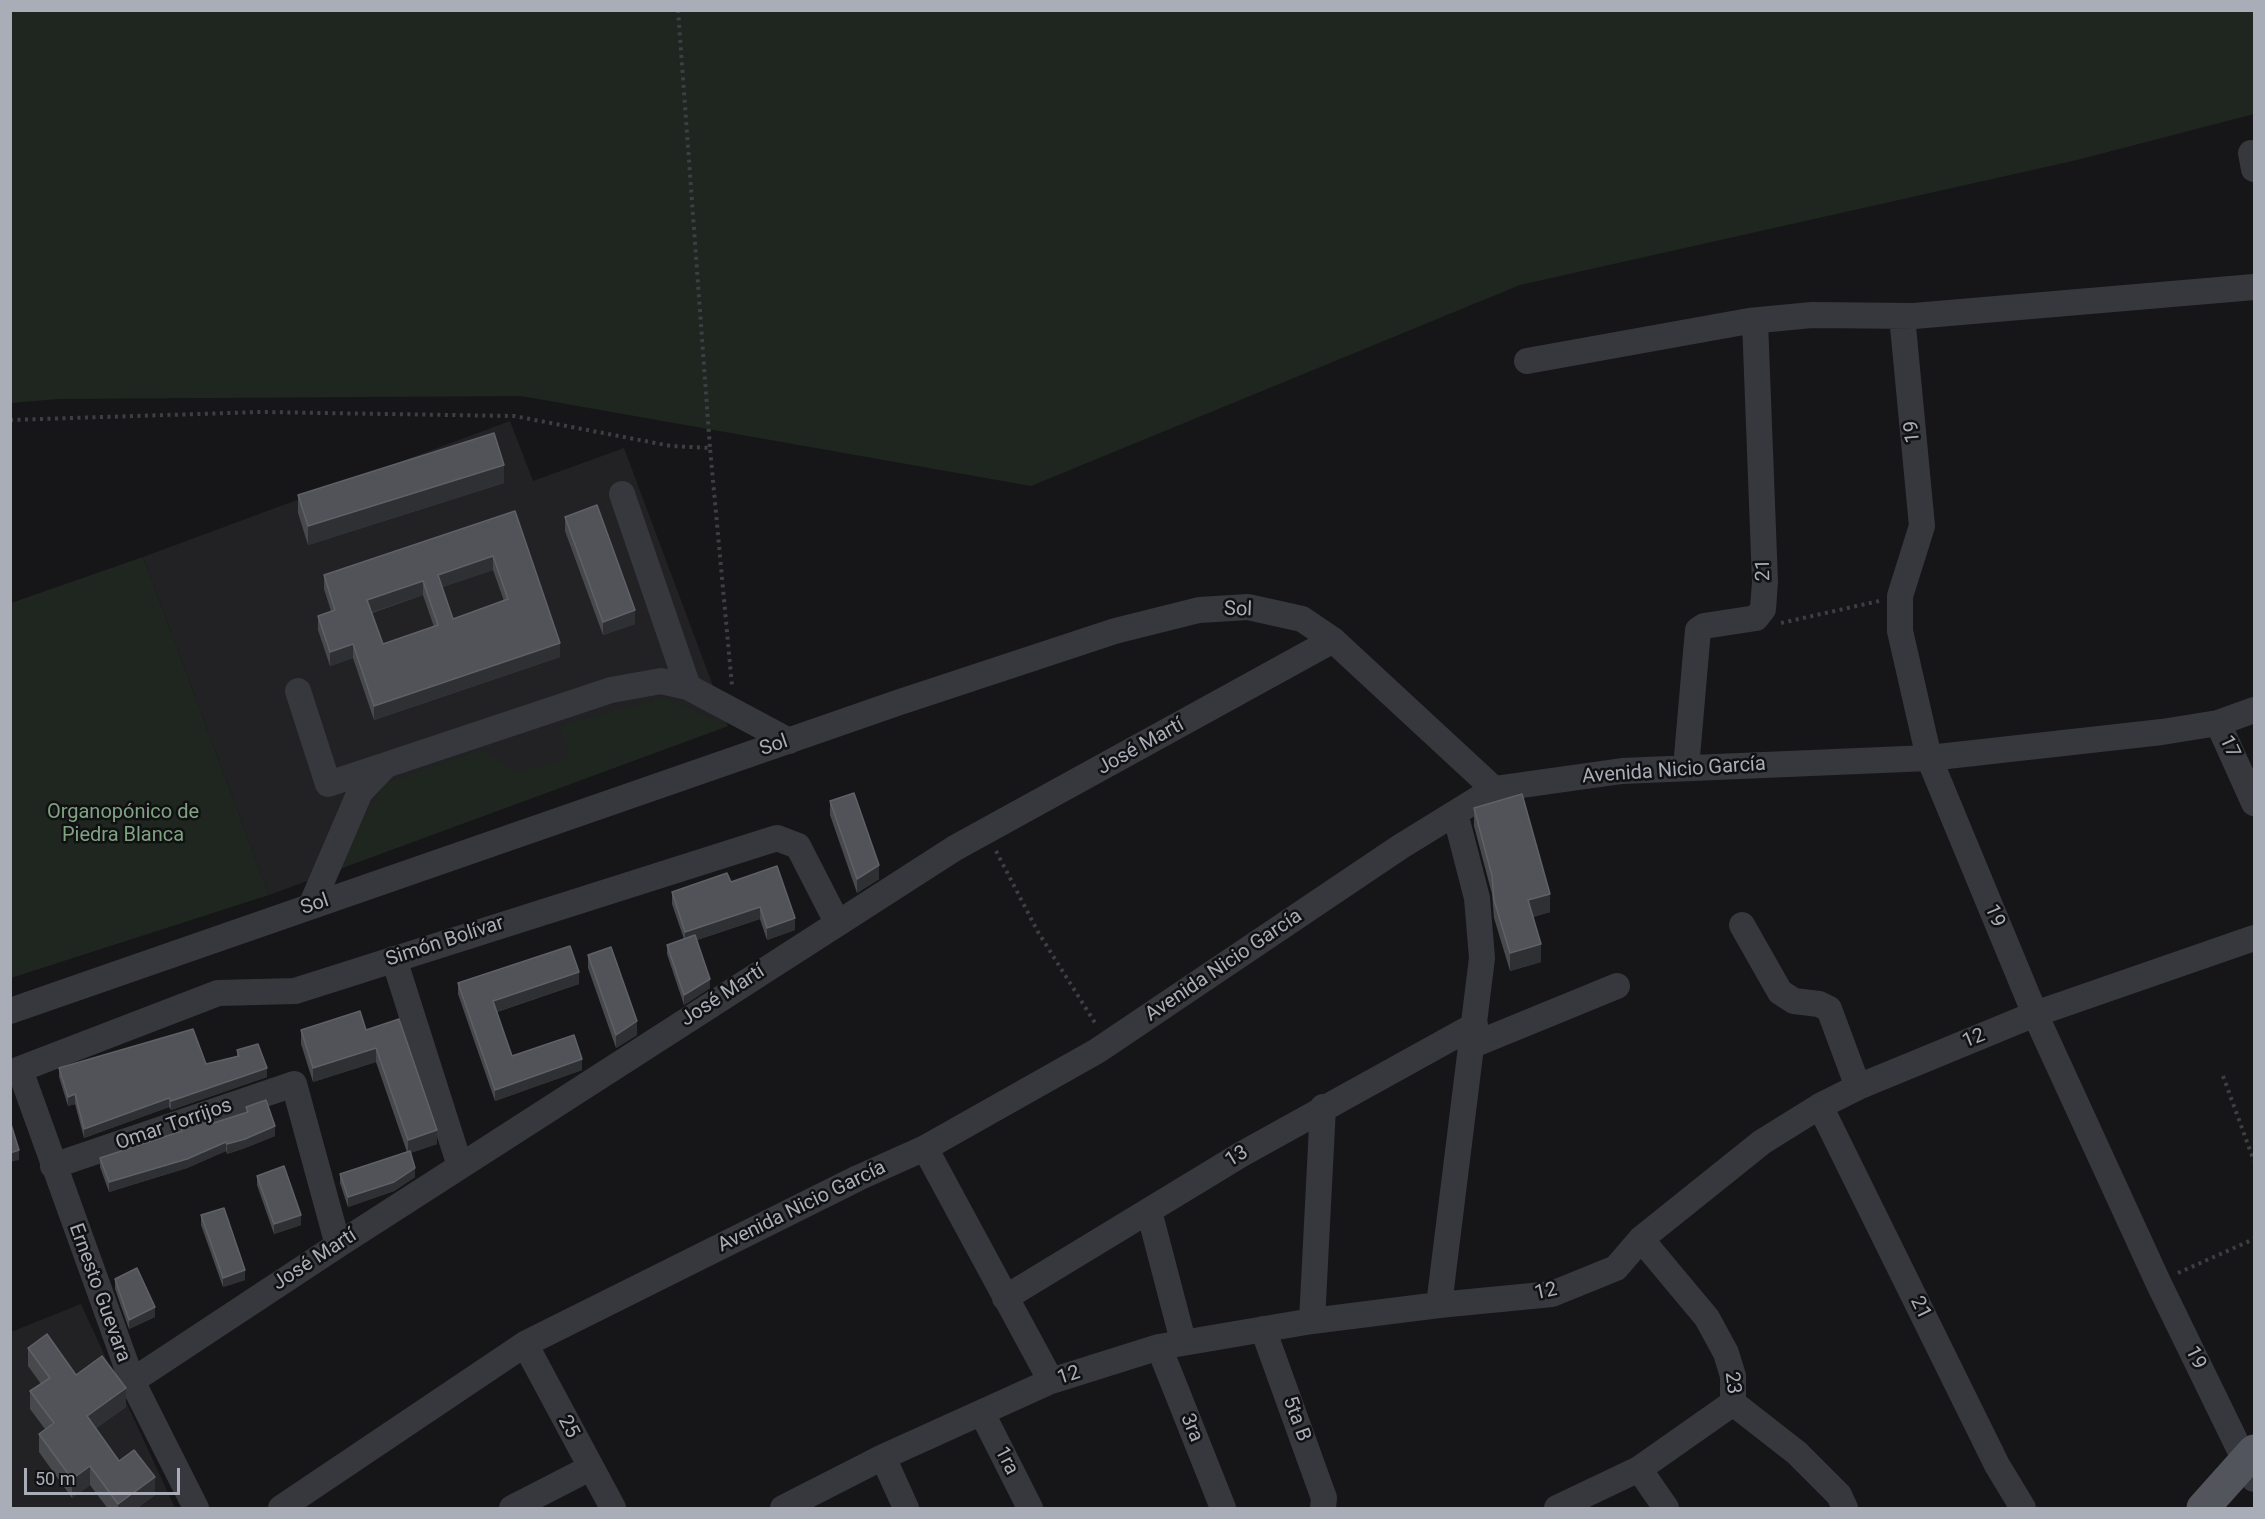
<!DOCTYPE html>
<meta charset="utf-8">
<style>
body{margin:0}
#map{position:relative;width:2265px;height:1519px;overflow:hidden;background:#161618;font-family:Roboto,sans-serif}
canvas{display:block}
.frame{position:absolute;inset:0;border:12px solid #a8adb8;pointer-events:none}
.scale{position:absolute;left:24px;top:1468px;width:156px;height:27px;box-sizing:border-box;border:3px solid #a8adb8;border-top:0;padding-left:8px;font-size:18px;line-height:21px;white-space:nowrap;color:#a8adb8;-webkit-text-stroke:4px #111113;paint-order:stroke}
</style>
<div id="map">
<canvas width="2265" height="1519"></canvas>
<div class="frame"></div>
<div class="scale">50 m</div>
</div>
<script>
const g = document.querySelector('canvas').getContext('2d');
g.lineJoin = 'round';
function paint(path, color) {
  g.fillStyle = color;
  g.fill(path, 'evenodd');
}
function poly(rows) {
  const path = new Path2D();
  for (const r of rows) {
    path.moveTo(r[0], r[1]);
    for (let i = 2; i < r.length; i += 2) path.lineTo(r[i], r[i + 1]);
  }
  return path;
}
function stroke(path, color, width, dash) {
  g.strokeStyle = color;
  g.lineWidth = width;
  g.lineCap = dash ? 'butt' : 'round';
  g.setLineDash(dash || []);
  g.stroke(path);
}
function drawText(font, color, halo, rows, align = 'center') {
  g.font = font + ' Roboto,sans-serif';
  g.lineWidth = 5;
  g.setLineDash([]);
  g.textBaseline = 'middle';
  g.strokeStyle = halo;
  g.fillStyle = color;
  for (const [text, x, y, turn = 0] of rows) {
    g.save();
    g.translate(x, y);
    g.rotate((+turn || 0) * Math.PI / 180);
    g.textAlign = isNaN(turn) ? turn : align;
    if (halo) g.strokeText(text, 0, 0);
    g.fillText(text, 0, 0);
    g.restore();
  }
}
paint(poly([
 [510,421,533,481,624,448,728,726,269,895,143,557],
 [81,1304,175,1508,11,1508,11,1332]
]), '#222225');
paint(poly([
 [11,10,2254,10,2254,114,2077,160,1520,285,1031,486,521,396,59,399,11,403],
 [143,557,269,895,11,978,11,603],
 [665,697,728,726,334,871,385,783,481,750,516,773,570,757,559,726]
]), '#1e261f');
stroke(poly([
 [678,10,710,448],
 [1375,10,1385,10],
 [10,420,260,412,514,416,671,446,710,448,732,686],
 [1781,623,1879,601],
 [996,851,1038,932,1097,1026],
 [2223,1076,2254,1161],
 [2178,1273,2254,1239]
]), '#3d3f44', 4, [3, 4.5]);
stroke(poly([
 [2251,153,2254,169],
 [1902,316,1922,526,1900,596,1900,631,1929,758,2035,1014,2158,1282,2254,1479],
 [1527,361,1749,321,1812,315,1914,316,2254,287],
 [622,494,688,687],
 [298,691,328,784,383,766],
 [2218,723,2254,803],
 [1686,768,1698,630,1704,626,1756,618,1763,609,1765,582,1755,321],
 [311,906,360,792,386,765,611,690,661,681,688,687,789,741],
 [1742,925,1780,992,1794,1001,1819,1004,1829,1009,1858,1087],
 [394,959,460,1166],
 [10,1011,897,703,1115,631,1199,610,1248,607,1302,619,1333,640,1494,789],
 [1473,1045,1617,986],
 [20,1070,132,1381,196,1508],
 [10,1073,218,993,295,991,777,838,798,846,837,922],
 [1820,1106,1997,1465,2023,1508],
 [925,1148,1051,1381],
 [53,1166,294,1084,338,1245],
 [1149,1211,1183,1341],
 [1641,1239,1707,1318,1726,1353,1733,1376,1733,1403],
 [1005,1298,1242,1154,1475,1025],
 [1439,1305,1482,958,1477,898,1455,813],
 [1312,1321,1323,1107],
 [1263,1329,1324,1498,1323,1508],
 [525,1344,613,1508],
 [1159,1347,1223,1508],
 [132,1381,338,1245,955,848,1333,640],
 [1733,1403,1797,1453,1839,1495,1845,1508],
 [982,1413,1030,1508],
 [883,1457,906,1508],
 [1639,1469,1666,1508],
 [281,1508,525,1344,858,1178,925,1148,1097,1051,1400,847,1494,789,1622,771,1929,758,2162,732,2218,723,2254,710],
 [512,1508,590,1468],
 [783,1508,883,1457,1051,1381,1159,1347,1312,1321,1439,1305,1552,1294,1616,1268,1641,1239,1762,1142,1820,1106,1858,1087,2035,1014,2254,938],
 [1557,1508,1639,1469,1733,1403]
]), '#37383d', 26);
stroke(poly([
 [2203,1508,2254,1451]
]), '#53555c', 33);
paint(poly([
 [504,483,308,545,298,513,298,495],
 [515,511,560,657,374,720,353,658,330,666,318,630,318,616,331,611,324,589,324,575],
 [493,570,504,601,453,619,442,587],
 [423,595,434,627,383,644,372,613],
 [565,517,635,624,603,635,565,531],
 [830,801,879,879,857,893,830,815],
 [1474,808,1550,912,1533,917,1541,962,1510,971,1494,918,1492,894,1474,826],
 [731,882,795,930,767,940,760,919,697,940,710,988,684,1005,667,954,667,945,684,939,672,904,672,892],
 [588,955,637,1035,616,1048,588,968],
 [458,983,579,984,497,1012,512,1056,582,1070,495,1101,458,994],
 [301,1030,366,1030,437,1144,410,1153,415,1177,394,1191,348,1207,340,1183,340,1174,407,1152,376,1062,313,1082,301,1044],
 [237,1050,267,1077,171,1110,169,1107,84,1138,75,1104,68,1106,59,1077,59,1068,206,1064,237,1056],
 [246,1107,275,1136,245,1148,227,1154,226,1151,187,1168,109,1192,100,1167,100,1158,181,1131,181,1129,207,1125,246,1113],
 [257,1176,301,1225,274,1234,257,1185],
 [201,1215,245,1280,223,1287,201,1225],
 [115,1279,155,1317,129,1329,115,1289],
 [28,1348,76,1375,126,1407,96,1428,119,1461,155,1495,136,1509,108,1509,90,1485,72,1498,39,1452,39,1434,45,1429,30,1409,30,1391,41,1384,28,1366]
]), '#47494d');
paint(poly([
 [504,465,504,483,308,545,308,526],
 [493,556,493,570,438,589,438,575],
 [423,581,423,595,367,614,367,600],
 [635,610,635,624,603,635,603,622],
 [560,643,560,657,374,720,374,706],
 [353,644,353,658,330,666,330,652],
 [879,865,879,879,857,893,857,879],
 [1550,894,1550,912,1528,918,1528,900],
 [760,907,760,919,685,944,685,932],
 [795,918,795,930,767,940,767,928],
 [1541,944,1541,962,1510,971,1510,953],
 [579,972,579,984,493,1013,493,1001],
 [710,979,710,988,684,1005,684,995],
 [637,1021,637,1035,616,1048,616,1035],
 [376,1048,376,1062,313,1082,313,1068],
 [582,1059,582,1070,495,1101,495,1090],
 [267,1068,267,1077,171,1110,171,1101],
 [75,1094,75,1104,68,1106,68,1097],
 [169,1098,169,1107,84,1138,84,1129],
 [275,1126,275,1136,245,1148,227,1154,227,1144],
 [437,1130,437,1144,408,1154,408,1140],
 [226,1142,226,1151,187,1168,109,1192,109,1182],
 [19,1150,19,1160,10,1162,10,1153],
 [415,1168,415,1177,394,1191,348,1207,348,1197],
 [301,1215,301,1225,274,1234,274,1224],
 [245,1270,245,1280,223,1287,223,1278],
 [155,1307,155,1317,129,1329,129,1320],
 [126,1388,126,1407,87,1434,87,1416],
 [90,1466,90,1485,72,1498,72,1479],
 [155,1477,155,1495,136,1509,118,1509,118,1504]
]), '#2f3033');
const building = poly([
 [494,433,504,465,308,526,298,495,494,433],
 [597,505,635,610,603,622,565,517,597,505],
 [515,511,560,643,374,706,353,644,330,652,318,616,335,610,324,575,515,511],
 [493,556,508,599,453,619,438,575,493,556],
 [423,581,438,625,383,644,367,600,423,581],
 [854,793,879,865,857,879,830,801,854,793],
 [1522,794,1550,894,1528,900,1541,944,1510,953,1494,900,1492,876,1474,808,1522,794],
 [777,866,795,918,767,928,760,907,685,932,672,892,727,873,731,882,777,866],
 [695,935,710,979,684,995,667,945,695,935],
 [570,946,579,972,493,1001,512,1056,574,1035,582,1059,495,1090,458,983,570,946],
 [611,947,637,1021,616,1035,588,955,611,947],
 [360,1011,366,1030,399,1019,437,1130,408,1140,376,1048,313,1068,301,1030,360,1011],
 [193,1029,206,1064,239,1056,237,1050,258,1044,267,1068,171,1101,169,1098,84,1129,75,1094,68,1097,59,1068,193,1029],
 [266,1100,275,1126,245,1139,227,1144,226,1142,187,1159,109,1182,100,1158,182,1131,181,1129,204,1121,207,1125,248,1112,246,1107,266,1100],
 [10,1121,19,1150,10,1153,10,1121],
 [410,1151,415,1168,394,1182,348,1197,340,1174,410,1151],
 [284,1166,301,1215,274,1224,257,1176,284,1166],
 [224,1208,245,1270,223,1278,201,1215,224,1208],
 [137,1268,155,1307,129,1320,115,1279,137,1268],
 [47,1334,76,1375,102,1356,126,1388,87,1416,119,1461,134,1450,155,1477,118,1504,90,1466,72,1479,39,1434,54,1423,30,1391,50,1378,28,1348,47,1334]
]);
paint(building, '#525359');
stroke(building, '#5f6168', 1.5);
drawText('20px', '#a8adb8', '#111113', [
 ["19",1913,432,-95],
 ["21",1764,570,-91],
 ["Sol",1238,610,2],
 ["Sol",774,746,-19],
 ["José Martí",1141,747,-29],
 ["17",2229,747,65],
 ["Avenida Nicio García",1674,771,-4],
 ["Sol",315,905,-19],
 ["19",1994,916,67],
 ["Simón Bolívar",445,942,-18],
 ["Avenida Nicio García",1224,966,-34],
 ["José Martí",723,996,-33],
 ["12",1974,1039,-22],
 ["Omar Torrijos",174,1125,-19],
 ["13",1237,1157,-31],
 ["Avenida Nicio García",802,1207,-26],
 ["José Martí",315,1260,-33],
 ["12",1546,1292,-12],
 ["Ernesto Guevara",99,1293,70],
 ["21",1920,1308,64],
 ["19",2195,1358,64],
 ["12",1069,1376,-18],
 ["23",1732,1383,83],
 ["5ta B",1296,1419,70],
 ["25",568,1427,62],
 ["3ra",1191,1428,68],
 ["1ra",1006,1461,63]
]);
drawText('20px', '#7fa381', '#111113', [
 ["Organopónico de",123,813],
 ["Piedra Blanca",123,836]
]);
</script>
